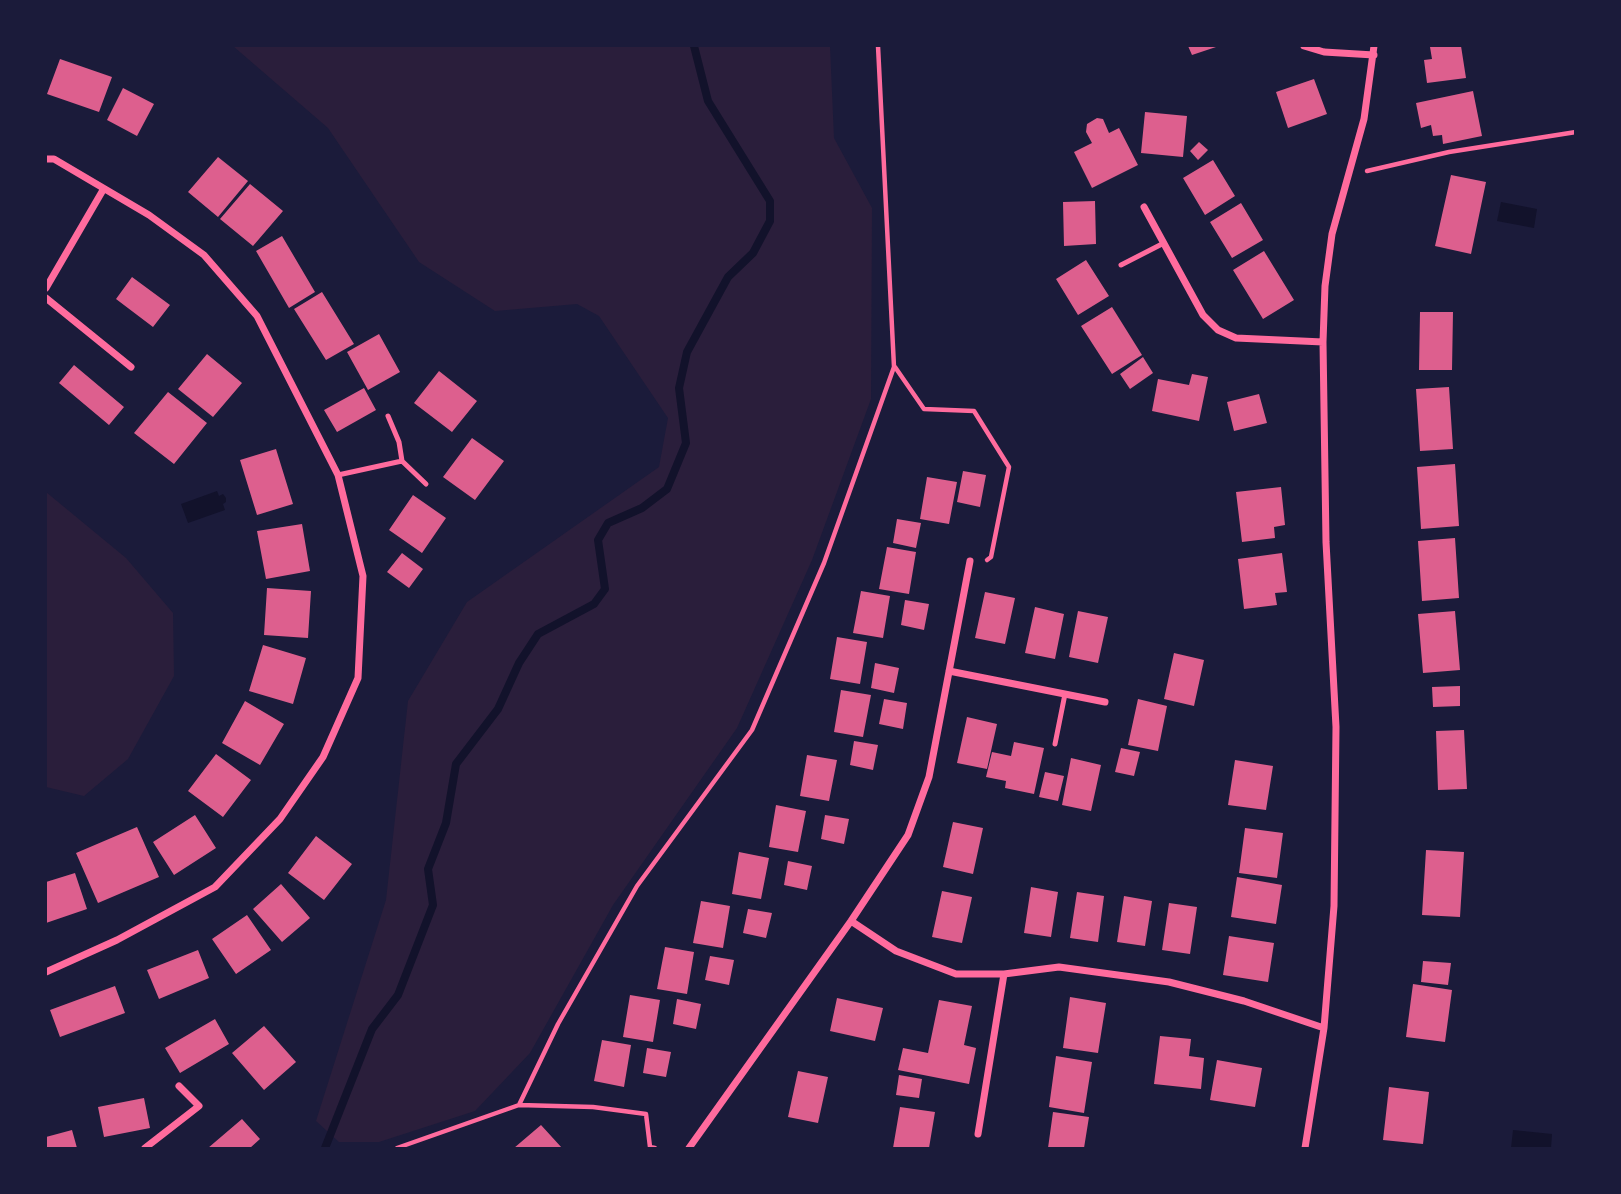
<!DOCTYPE html>
<style>
body{margin:0}
#map{position:relative;width:1621px;height:1194px;overflow:hidden;background:#1b1b3a;font-family:"IBM Plex Sans",sans-serif}
canvas{display:block}
.frame{position:absolute;inset:0;border:47px solid #1b1b3a;pointer-events:none}
</style>
<div id="map">
<canvas width="1621" height="1194"></canvas>
<div class="frame"></div>
</div>
<script>
const g = document.querySelector('canvas').getContext('2d');
g.lineJoin = 'round';
function paint(path, color) {
  g.fillStyle = color;
  g.fill(path, 'evenodd');
}
function poly(rows) {
  const path = new Path2D();
  for (const r of rows) {
    path.moveTo(r[0], r[1]);
    for (let i = 2; i < r.length; i += 2) path.lineTo(r[i], r[i + 1]);
  }
  return path;
}
function stroke(path, color, width, dash) {
  g.strokeStyle = color;
  g.lineWidth = width;
  g.lineCap = dash ? 'butt' : 'round';
  g.setLineDash(dash || []);
  g.stroke(path);
}
paint(poly([
 [233,46,830,46,834,138,872,208,871,399,812,560,737,728,613,905,530,1053,475,1111,379,1142,339,1142,316,1121,386,900,408,701,467,602,659,467,668,418,599,316,577,304,495,311,419,262,328,128],
 [46,492,126,558,173,613,174,676,128,759,84,796,46,787]
]), '#2a1e3b');
paint(poly([
 [1501,202,1537,209,1534,228,1497,221],
 [217,491,219,496,223,494,226,498,226,502,223,504,225,510,188,523,181,504],
 [1513,1130,1552,1134,1551,1148,1511,1148]
]), '#12122b');
stroke(poly([
 [325,1148,372,1029,398,995,433,905,428,869,446,823,456,764,498,709,519,663,538,634,594,604,605,589,598,540,608,523,642,508,667,489,686,443,679,388,687,352,728,277,753,253,770,221,770,201,708,101,694,46]
]), '#12122b', 8);
paint(poly([
 [1188,46,1219,46,1192,55],
 [1461,46,1466,78,1427,83,1424,60,1432,59,1430,47],
 [60,59,112,77,99,112,47,94],
 [1314,79,1327,114,1288,128,1276,92],
 [123,88,154,104,137,136,107,120],
 [1473,91,1482,136,1443,144,1442,135,1433,136,1431,125,1421,128,1416,103],
 [1145,112,1187,116,1183,157,1141,153],
 [1097,118,1103,119,1109,133,1119,128,1138,165,1092,188,1074,152,1092,143,1086,132,1087,124],
 [1199,142,1208,150,1198,160,1190,151],
 [218,157,248,181,218,217,188,192],
 [1213,160,1235,196,1205,215,1183,178],
 [1451,175,1486,182,1471,254,1435,246],
 [250,184,283,211,253,246,220,219],
 [1095,201,1096,244,1064,246,1063,202],
 [1241,203,1263,240,1232,258,1210,222],
 [282,236,315,292,289,308,256,251],
 [1264,251,1294,300,1263,319,1233,270],
 [1086,260,1109,296,1078,315,1056,279],
 [132,277,170,305,153,327,116,299],
 [322,292,354,344,326,360,294,309],
 [1112,307,1142,355,1112,374,1081,326],
 [1420,312,1453,312,1452,370,1419,370],
 [379,334,400,372,368,390,347,352],
 [207,354,242,383,213,417,178,389],
 [1143,357,1153,373,1130,389,1120,374],
 [74,365,124,407,109,425,59,383],
 [439,371,477,401,452,432,414,403],
 [1192,374,1208,377,1199,421,1152,411,1158,379,1189,385],
 [1449,387,1453,449,1420,451,1416,389],
 [364,388,376,410,337,432,324,410],
 [168,392,207,423,174,464,134,433],
 [1259,394,1267,423,1234,431,1227,402],
 [472,438,504,461,475,500,443,477],
 [276,449,293,504,257,515,240,460],
 [1455,464,1459,526,1421,529,1417,467],
 [963,471,986,475,980,507,957,502],
 [927,477,957,482,949,524,920,519],
 [1281,487,1285,525,1274,527,1275,538,1242,542,1236,492],
 [413,495,446,518,422,553,389,530],
 [897,519,921,523,916,548,893,543],
 [302,524,310,571,266,579,257,531],
 [1455,538,1459,598,1422,601,1418,541],
 [887,547,916,552,909,594,879,589],
 [402,553,423,569,409,588,387,572],
 [1282,553,1287,592,1275,593,1277,605,1244,609,1238,559],
 [267,588,311,591,308,638,264,635],
 [861,591,890,596,883,638,853,633],
 [985,592,1015,598,1005,644,975,638],
 [905,600,929,604,924,630,901,625],
 [1035,607,1064,614,1055,659,1025,653],
 [1078,611,1108,617,1098,663,1069,657],
 [1455,611,1460,670,1423,673,1418,614],
 [837,637,867,642,860,684,830,679],
 [263,645,306,658,293,704,249,691],
 [1174,653,1204,660,1194,706,1164,699],
 [875,663,899,668,894,693,871,688],
 [1460,686,1460,706,1433,707,1432,687],
 [841,690,871,695,863,737,834,732],
 [884,699,907,703,903,729,879,724],
 [1138,699,1167,706,1158,751,1128,745],
 [245,701,284,724,260,765,222,743],
 [967,717,997,724,987,769,957,763],
 [1464,730,1467,789,1438,790,1436,731],
 [854,741,878,745,873,770,850,765],
 [1014,742,1044,748,1034,794,1005,788,1006,781,986,777,992,752,1011,756],
 [1121,748,1140,752,1134,776,1115,772],
 [216,754,251,780,223,817,188,791],
 [807,755,837,760,829,801,800,796],
 [1071,758,1101,765,1091,811,1062,805],
 [1235,760,1273,766,1266,810,1228,805],
 [1045,772,1064,776,1058,801,1039,797],
 [776,805,806,811,798,852,769,847],
 [195,815,216,848,174,875,153,842],
 [825,815,849,819,844,844,821,839],
 [953,822,983,828,973,874,943,867],
 [137,827,159,877,98,903,76,853],
 [1245,828,1283,833,1277,878,1239,873],
 [316,836,352,864,324,900,288,873],
 [1426,850,1464,852,1460,917,1422,915],
 [739,852,769,858,761,899,732,894],
 [788,861,812,866,807,890,784,885],
 [75,873,87,909,46,923,46,882],
 [1237,877,1282,885,1276,924,1231,917],
 [281,884,310,918,282,942,253,909],
 [1031,887,1058,892,1051,937,1024,933],
 [942,891,972,897,962,943,932,937],
 [1077,892,1104,896,1098,942,1070,938],
 [1124,896,1152,901,1145,946,1117,942],
 [701,901,730,906,723,948,693,943],
 [1169,903,1197,907,1190,954,1162,950],
 [748,909,772,913,766,938,743,933],
 [247,915,271,950,236,974,212,939],
 [1229,936,1274,943,1268,982,1223,975],
 [665,947,694,952,687,994,657,989],
 [198,950,209,978,159,999,147,970],
 [710,956,734,960,729,985,705,980],
 [1423,961,1451,963,1448,985,1421,982],
 [1413,984,1452,990,1445,1042,1406,1037],
 [115,986,125,1013,60,1037,50,1010],
 [630,995,660,1000,653,1042,623,1037],
 [1070,997,1106,1003,1098,1053,1063,1048],
 [837,998,883,1008,875,1041,830,1031],
 [677,999,701,1004,696,1029,673,1024],
 [939,1000,972,1006,964,1045,976,1048,969,1084,898,1070,903,1048,928,1053],
 [215,1019,229,1044,180,1073,165,1048],
 [264,1026,296,1062,264,1090,232,1053],
 [1160,1036,1191,1039,1189,1056,1204,1058,1201,1089,1154,1084],
 [602,1040,631,1045,624,1087,594,1081],
 [647,1048,671,1052,666,1077,643,1073],
 [1056,1056,1092,1062,1084,1113,1049,1107],
 [1217,1060,1262,1068,1255,1107,1210,1100],
 [798,1071,828,1077,818,1123,788,1117],
 [899,1075,922,1079,919,1098,896,1095],
 [1389,1087,1429,1092,1423,1144,1383,1140],
 [144,1098,150,1128,104,1137,98,1107],
 [900,1107,935,1112,929,1148,893,1148],
 [1053,1112,1089,1117,1084,1148,1048,1148],
 [242,1119,260,1139,250,1148,208,1148],
 [541,1125,562,1148,514,1148],
 [72,1130,77,1148,46,1148,46,1137]
]), '#dd5f8e');
stroke(poly([
 [1367,171,1449,152,1576,132],
 [895,367,924,409,974,411,1009,467,991,557,987,560],
 [519,1105,593,1107,646,1114,650,1147,655,1148],
 [397,1148,519,1105,558,1024,637,886,752,730,824,563,894,367,878,46]
]), '#ff6b9d', 4.5);
stroke(poly([
 [1121,265,1164,243],
 [388,416,399,442,402,461,426,484],
 [338,475,402,461],
 [1055,744,1065,694]
]), '#ff6b9d', 5);
stroke(poly([
 [1304,46,1324,52,1374,55],
 [46,159,54,159,149,215,204,255,257,316,338,475,363,576,358,678,323,757,280,819,215,887,117,940,46,972],
 [1144,207,1203,315,1218,330,1236,338,1323,342],
 [46,288,103,190],
 [46,298,131,367],
 [949,671,1105,702],
 [851,921,896,951,956,974,1004,974,1059,967,1169,982,1244,1001,1324,1028],
 [978,1134,1004,974],
 [145,1148,199,1106,179,1086],
 [689,1148,851,921,908,835,929,777,970,561],
 [1305,1148,1324,1028,1334,906,1336,727,1326,542,1323,342,1325,286,1332,234,1364,119,1374,46]
]), '#ff6b9d', 7);
</script>
